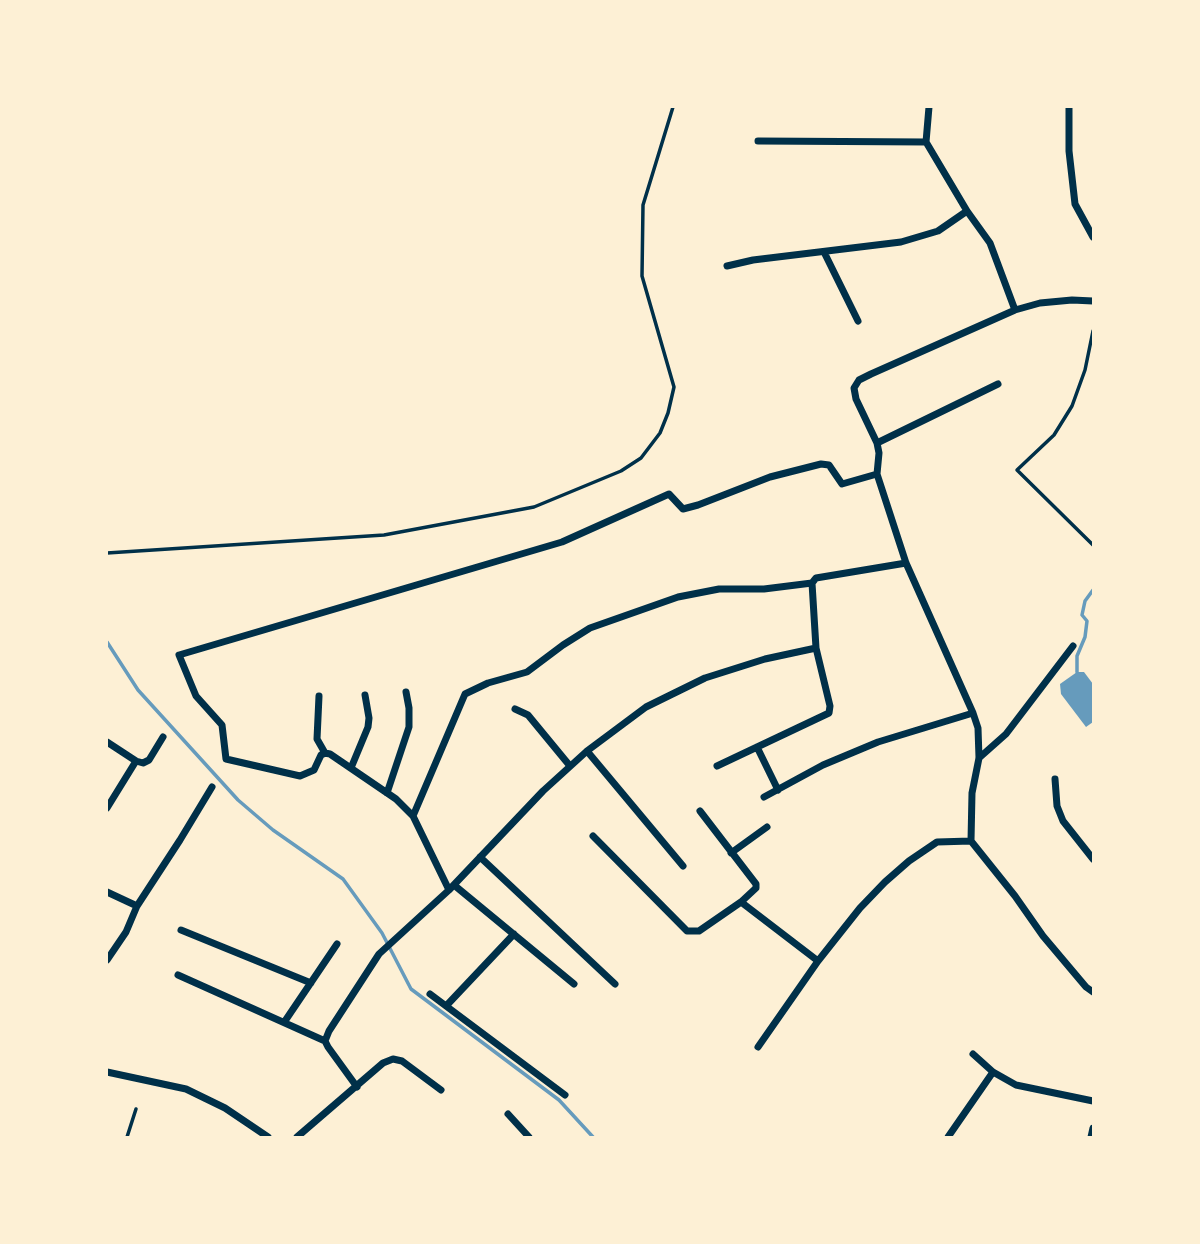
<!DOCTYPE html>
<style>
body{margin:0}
#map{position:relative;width:1200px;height:1244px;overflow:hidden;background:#fdf0d5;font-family:"PT Serif",serif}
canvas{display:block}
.frame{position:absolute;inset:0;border:108px solid #fdf0d5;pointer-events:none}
</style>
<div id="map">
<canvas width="1200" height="1244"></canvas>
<div class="frame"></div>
</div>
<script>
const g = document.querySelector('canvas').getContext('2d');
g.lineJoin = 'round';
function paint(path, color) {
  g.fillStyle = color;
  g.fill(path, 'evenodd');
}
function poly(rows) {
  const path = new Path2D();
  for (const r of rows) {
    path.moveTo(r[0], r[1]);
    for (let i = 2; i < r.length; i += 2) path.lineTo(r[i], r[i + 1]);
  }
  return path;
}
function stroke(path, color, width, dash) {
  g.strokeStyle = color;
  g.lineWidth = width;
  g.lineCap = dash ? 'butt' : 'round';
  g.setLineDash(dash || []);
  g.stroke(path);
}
paint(poly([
 [1077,672,1084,672,1093,684,1093,722,1086,727,1061,694,1060,684]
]), '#669bbc');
stroke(poly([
 [107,642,138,690,238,800,273,830,343,879,382,933,411,989,559,1100,593,1137],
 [1077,672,1077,656,1085,637,1087,621,1082,615,1085,601,1093,590]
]), '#669bbc', 3.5);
stroke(poly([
 [1093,331,1085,370,1072,406,1054,435,1017,470,1093,545],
 [107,553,384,535,534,507,621,471,641,458,660,433,668,413,674,387,642,276,643,205,673,107],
 [127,1137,136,1109]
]), '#003049', 3.5);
stroke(poly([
 [929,107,926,142,967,211,990,243,1015,310],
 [1069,107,1069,151,1075,204,1093,237],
 [758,141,926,142],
 [824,252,858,321],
 [727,266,753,260,901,242,938,231,967,211],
 [1093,301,1072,300,1040,303,1015,310,871,374,859,380,854,388,856,399,877,443,879,453,877,474,906,563,973,713,978,728,979,758,972,793,971,841,1015,896,1043,936,1086,987,1093,992],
 [877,443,998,384],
 [319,696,317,739,325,753,330,754,396,799,413,816],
 [515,709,528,715,570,766],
 [107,742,136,761,143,763,149,760,163,737],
 [757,747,778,790],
 [587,751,683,866],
 [325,753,321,755,314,770,300,776,226,759,222,725,196,696,179,655,562,542,669,494,683,509,698,505,770,477,821,464,829,465,842,484,877,474],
 [979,758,1006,734,1073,646],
 [717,766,829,713,830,706,816,648],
 [351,768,368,727,369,718,365,695],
 [1055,779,1057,806,1063,821,1093,859],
 [387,793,409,727,409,708,406,692],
 [764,797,823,765,878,742,973,713],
 [107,808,136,761],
 [700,811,756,884,756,888,741,902],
 [593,836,687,931,699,931,741,902,818,961,860,908,885,882,909,861,937,842,971,841],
 [731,853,767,827],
 [480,857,615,984],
 [454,885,574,984],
 [449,890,413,816,465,694,488,683,527,672,563,645,590,628,678,597,719,589,764,589,812,583],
 [107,892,137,906,126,932,107,960],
 [137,906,180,840,212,787],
 [181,930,311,983],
 [178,975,325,1041],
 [430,994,565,1095],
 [447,1005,514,934],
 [285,1021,337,944],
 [758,1047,818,961],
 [973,1054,993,1072,1016,1085,1093,1101],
 [107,1072,186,1089,225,1108,268,1137],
 [357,1087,328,1047,325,1041,329,1031,379,954,449,890,543,791,587,751,646,707,705,678,765,659,816,648,812,583,816,578,906,563],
 [508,1114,529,1137],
 [297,1137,383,1063,393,1059,402,1061,441,1090],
 [948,1137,993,1072],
 [1091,1137,1093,1128]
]), '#003049', 7);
</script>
